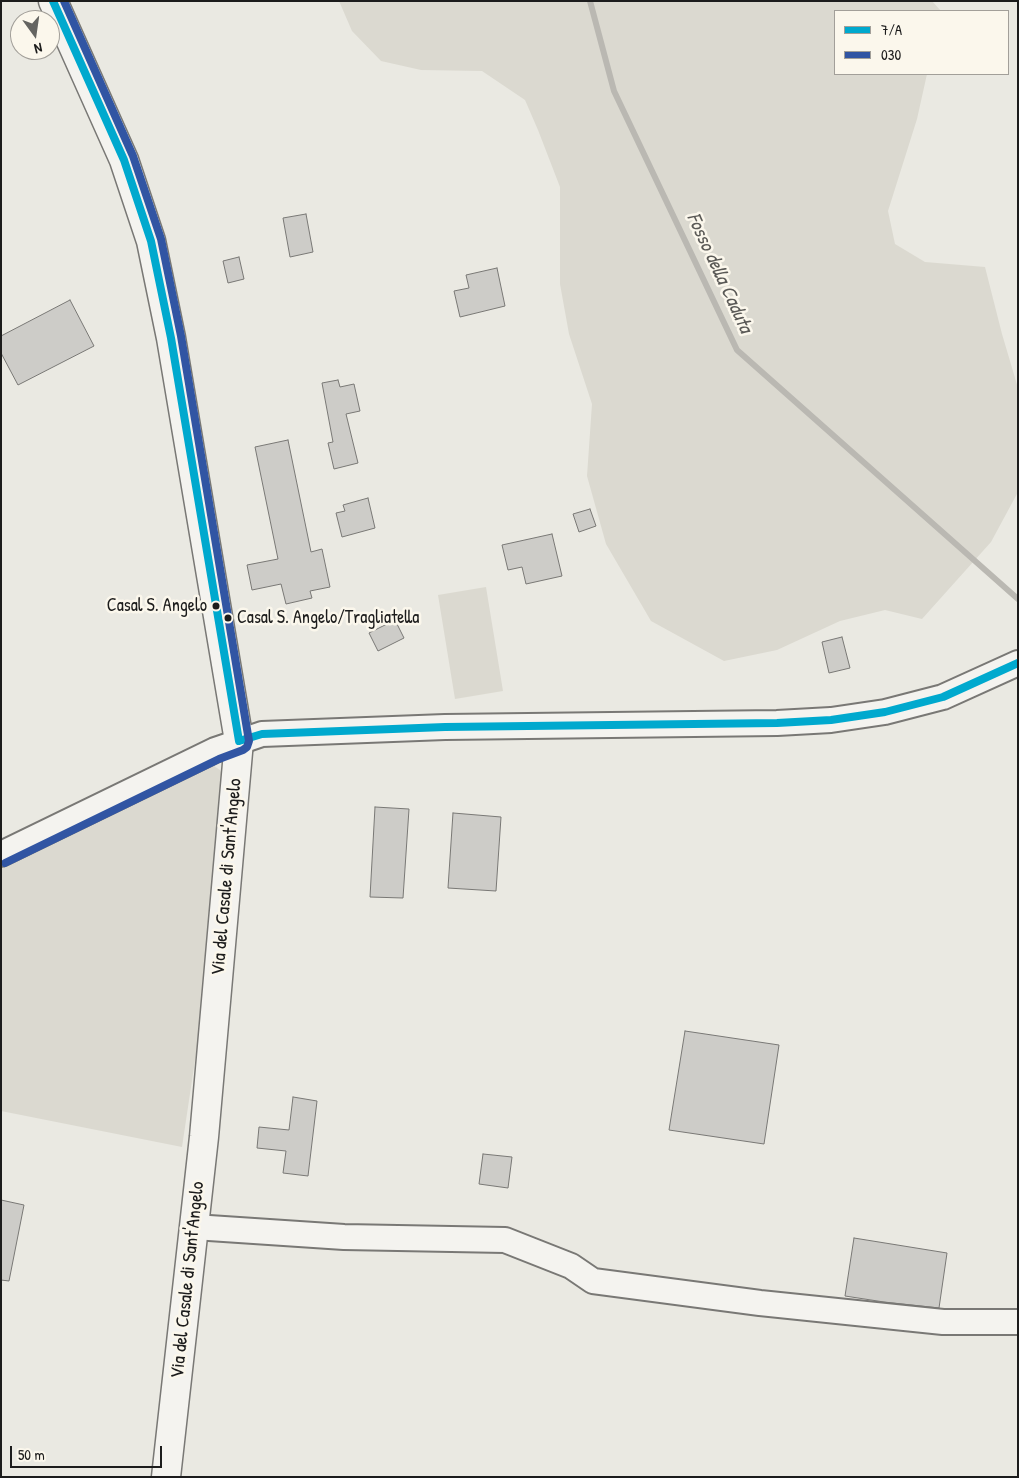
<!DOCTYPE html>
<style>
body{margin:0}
#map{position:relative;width:1019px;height:1478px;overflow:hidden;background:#eae9e2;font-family:"Patrick Hand",sans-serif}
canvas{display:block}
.frame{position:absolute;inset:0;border:2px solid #1c1c1c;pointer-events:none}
.legend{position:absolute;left:834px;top:10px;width:175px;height:65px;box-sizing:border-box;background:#fbf7ec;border:1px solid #a29f99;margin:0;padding:6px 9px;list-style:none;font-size:15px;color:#1c1c1c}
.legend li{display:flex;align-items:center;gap:10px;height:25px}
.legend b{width:25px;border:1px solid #a29f99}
.north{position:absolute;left:10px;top:10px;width:50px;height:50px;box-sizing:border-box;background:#fbf7ec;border:1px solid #a29f99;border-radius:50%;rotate:166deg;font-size:14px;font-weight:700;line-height:20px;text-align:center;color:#1c1c1c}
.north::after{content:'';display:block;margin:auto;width:18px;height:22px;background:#646461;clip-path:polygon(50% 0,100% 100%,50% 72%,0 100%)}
.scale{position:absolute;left:10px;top:1446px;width:152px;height:22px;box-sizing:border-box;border:2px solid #1c1c1c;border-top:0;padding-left:6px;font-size:15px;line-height:18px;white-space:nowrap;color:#1c1c1c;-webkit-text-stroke:4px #fbf7ec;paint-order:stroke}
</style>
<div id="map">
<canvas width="1019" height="1478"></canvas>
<div class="frame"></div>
<ul class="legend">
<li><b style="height:6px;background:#00a9ce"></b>7/A</li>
<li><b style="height:6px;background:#3155a3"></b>030</li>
</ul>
<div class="north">N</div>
<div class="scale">50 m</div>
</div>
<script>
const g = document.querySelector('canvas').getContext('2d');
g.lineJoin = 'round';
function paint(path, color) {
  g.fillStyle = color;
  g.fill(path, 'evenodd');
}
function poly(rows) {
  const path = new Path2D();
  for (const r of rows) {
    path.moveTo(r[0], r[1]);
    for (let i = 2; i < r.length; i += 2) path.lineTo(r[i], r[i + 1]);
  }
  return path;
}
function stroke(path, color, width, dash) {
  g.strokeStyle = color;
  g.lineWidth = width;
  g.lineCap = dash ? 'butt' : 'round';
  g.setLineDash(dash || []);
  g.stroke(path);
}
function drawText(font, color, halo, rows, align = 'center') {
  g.font = font + ' "Patrick Hand",sans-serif';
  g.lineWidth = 5;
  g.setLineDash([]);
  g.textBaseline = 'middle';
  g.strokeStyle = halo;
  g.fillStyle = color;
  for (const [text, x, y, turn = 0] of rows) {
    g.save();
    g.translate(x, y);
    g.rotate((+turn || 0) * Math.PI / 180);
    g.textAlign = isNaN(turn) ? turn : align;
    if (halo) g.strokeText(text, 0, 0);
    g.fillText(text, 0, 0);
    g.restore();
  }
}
paint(poly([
 [339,1,932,1,941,11,835,11,835,74,927,74,917,119,888,211,895,244,925,262,985,267,1002,334,1018,388,1018,492,991,542,922,619,885,610,840,621,777,650,724,661,651,621,606,544,587,476,592,404,569,334,560,284,560,187,538,130,525,100,482,71,421,70,381,61,352,31],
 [486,587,503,691,455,699,438,595],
 [214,766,220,770,224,778,212,947,182,1147,1,1111,1,868,195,771]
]), '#dbd9d0');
stroke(poly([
 [590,1,614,91,737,350,1018,599]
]), '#bab8b2', 6);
const building = poly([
 [306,214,313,252,290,257,283,218,306,214],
 [239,257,244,279,228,283,223,261,239,257],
 [497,268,505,306,460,317,454,291,469,288,466,275,497,268],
 [70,300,94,346,18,385,1,353,1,336,70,300],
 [338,380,340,387,354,384,360,411,346,414,358,463,334,469,328,443,333,442,322,383,338,380],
 [288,440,311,552,322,549,330,587,310,591,312,598,286,604,281,584,252,590,247,565,278,559,255,447,288,440],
 [368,498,375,528,342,537,336,513,345,511,343,505,368,498],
 [590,509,596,526,579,532,573,514,590,509],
 [552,534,562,576,526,584,522,567,508,570,502,545,552,534],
 [395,620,404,638,378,651,369,633,395,620],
 [842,637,850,668,829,673,822,642,842,637],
 [375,807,409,809,403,898,370,897,375,807],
 [453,813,501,817,496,891,448,888,453,813],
 [685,1031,779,1045,764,1144,669,1130,685,1031],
 [293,1097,317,1101,308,1176,283,1173,286,1151,257,1148,259,1127,289,1130,293,1097],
 [483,1154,512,1157,508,1188,479,1184,483,1154],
 [1,1200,24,1205,9,1281,1,1280,1,1200],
 [854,1238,947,1253,939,1308,884,1302,845,1296,854,1238]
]);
paint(building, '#cdccc8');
stroke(building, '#797875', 1);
const minor = poly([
 [1,854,215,750,262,734,445,727,777,723,831,720,885,712,943,697,1018,663],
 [194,1227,344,1237,505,1240,571,1266,593,1281,760,1303,943,1322,1018,1322]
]);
const major = poly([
 [53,1,124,160,151,241,171,338,239,741,204,1137,166,1477]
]);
stroke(minor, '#797875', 28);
stroke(major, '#797875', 31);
stroke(minor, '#f4f3ef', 24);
stroke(major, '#f4f3ef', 28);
stroke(poly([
 [53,1,124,160,151,241,171,338,239,741],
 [239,741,262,734,445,727,777,723,831,720,885,712,943,697,1018,663]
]), '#00a9ce', 8);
stroke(poly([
 [5,863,219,759,243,750,247,747,249,741,181,336,161,239,133,156,64,1]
]), '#3155a3', 8);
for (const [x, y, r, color] of [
 [216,606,4.5,"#1c1c1c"],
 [228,618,4.5,"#1c1c1c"]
]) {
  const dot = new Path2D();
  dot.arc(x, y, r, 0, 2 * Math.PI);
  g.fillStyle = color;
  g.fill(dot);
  stroke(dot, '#fbf7ec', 2);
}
drawText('18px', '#1c1c1c', '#fbf7ec', [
 ["Casal S. Angelo",207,606],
 ["Casal S. Angelo/Tragliatella",237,618,"left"]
], 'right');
drawText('19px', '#1c1c1c', '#fbf7ec', [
 ["Via del Casale di Sant'Angelo",227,877,-85],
 ["Via del Casale di Sant'Angelo",188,1280,-84]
]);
drawText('italic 20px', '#5a5956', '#fbf7ec', [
 ["Fosso della Caduta",719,273,65]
]);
</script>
